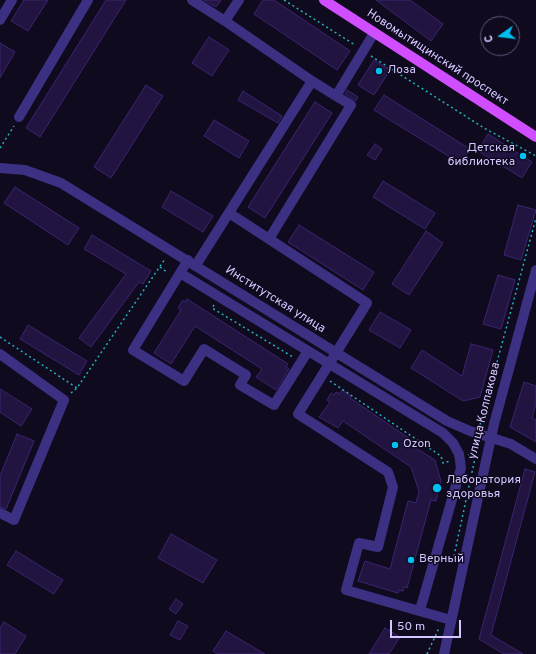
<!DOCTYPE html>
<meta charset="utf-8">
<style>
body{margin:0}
#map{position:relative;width:536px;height:654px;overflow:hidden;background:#100a1f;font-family:Overpass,sans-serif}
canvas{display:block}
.north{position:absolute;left:480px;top:16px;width:40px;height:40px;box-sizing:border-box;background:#100a1f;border:1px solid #5e5679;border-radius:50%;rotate:256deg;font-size:11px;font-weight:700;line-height:16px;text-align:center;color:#d4c7ff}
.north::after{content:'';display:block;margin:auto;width:14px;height:18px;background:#00c0f2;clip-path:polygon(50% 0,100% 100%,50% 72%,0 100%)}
.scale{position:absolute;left:390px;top:620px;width:71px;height:18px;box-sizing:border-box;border:2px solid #d4c7ff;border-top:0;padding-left:5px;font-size:12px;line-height:14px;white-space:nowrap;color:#d4c7ff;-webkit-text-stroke:3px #100a1f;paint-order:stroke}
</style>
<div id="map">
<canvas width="536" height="654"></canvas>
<div class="north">С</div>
<div class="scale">50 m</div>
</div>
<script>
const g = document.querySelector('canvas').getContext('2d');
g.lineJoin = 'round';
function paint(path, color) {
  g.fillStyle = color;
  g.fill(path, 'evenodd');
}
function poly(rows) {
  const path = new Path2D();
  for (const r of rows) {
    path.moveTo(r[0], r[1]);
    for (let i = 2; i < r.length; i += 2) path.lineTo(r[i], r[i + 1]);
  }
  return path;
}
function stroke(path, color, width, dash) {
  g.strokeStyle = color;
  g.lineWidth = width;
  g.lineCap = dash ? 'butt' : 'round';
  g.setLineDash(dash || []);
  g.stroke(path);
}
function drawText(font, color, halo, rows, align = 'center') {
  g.font = font + ' Overpass,sans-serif';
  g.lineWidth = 3;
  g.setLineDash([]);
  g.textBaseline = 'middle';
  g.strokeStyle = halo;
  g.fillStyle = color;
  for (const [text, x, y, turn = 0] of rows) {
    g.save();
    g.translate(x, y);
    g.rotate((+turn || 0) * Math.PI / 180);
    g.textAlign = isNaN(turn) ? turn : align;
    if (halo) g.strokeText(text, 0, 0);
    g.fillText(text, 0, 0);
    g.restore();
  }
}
const building = poly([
 [24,0,48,0,28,31,11,21,24,0],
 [106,0,126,0,40,137,26,128,106,0],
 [204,0,221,0,216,7,204,0],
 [263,0,274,0,350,51,337,70,254,14,263,0],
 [376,0,410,0,443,24,431,41,376,0],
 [209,37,229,50,212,76,192,63,209,37],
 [0,43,15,52,0,78,0,43],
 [374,60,390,70,374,95,358,85,374,60],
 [146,85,163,96,111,178,94,167,146,85],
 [347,90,358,97,356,101,345,94,347,90],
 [243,91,282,116,278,123,238,100,243,91],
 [384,95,470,149,461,164,374,110,384,95],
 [315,102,332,113,265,218,248,207,315,102],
 [214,120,249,141,239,158,204,136,214,120],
 [488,134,532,162,522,178,478,151,488,134],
 [375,144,382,149,375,160,367,155,375,144],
 [383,181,435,213,425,229,373,197,383,181],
 [15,187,79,228,68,245,4,203,15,187],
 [171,191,213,216,203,232,162,207,171,191],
 [518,205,536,210,521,260,504,255,518,205],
 [299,225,374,272,363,290,288,242,299,225],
 [426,231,443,243,409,295,392,284,426,231],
 [92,235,151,271,143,284,139,282,91,347,79,338,126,274,84,249,92,235],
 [498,275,515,280,501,329,483,324,498,275],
 [187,299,288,364,286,367,289,369,276,390,256,377,262,369,195,326,171,364,154,353,181,310,178,308,183,300,186,302,187,299],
 [380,312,411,330,400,348,369,330,380,312],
 [28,325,87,361,79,375,20,339,28,325],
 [471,344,493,350,480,397,463,401,411,368,422,350,462,376,471,344],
 [524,382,536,386,536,403,532,418,536,420,536,442,510,427,524,382],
 [0,389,32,409,21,426,0,412,0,389],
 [342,390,351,396,350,398,413,441,411,445,435,460,441,481,436,501,431,500,407,588,404,587,403,591,399,590,398,593,358,581,365,561,390,569,408,501,416,503,419,491,411,467,343,421,338,428,319,417,330,402,327,400,331,393,334,395,336,392,340,394,342,390],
 [17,434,34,441,6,509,0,507,0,476,17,434],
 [525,469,535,472,491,635,523,654,504,654,479,639,525,469],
 [171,534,217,560,203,583,158,558,171,534],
 [16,551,63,580,54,594,7,565,16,551],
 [176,599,183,604,176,614,169,609,176,599],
 [178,621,188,626,180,640,170,635,178,621],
 [4,622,26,636,15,654,0,654,0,628,4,622],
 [385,628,400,637,389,654,369,654,385,628],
 [226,631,265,654,218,654,213,651,226,631]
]);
paint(building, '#221441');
stroke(building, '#3b2470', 1);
stroke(poly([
 [284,0,355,45],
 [371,56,484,128,536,156],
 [0,148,14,126],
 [160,267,168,273],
 [214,305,212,308,293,357],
 [0,337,77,388],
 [330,381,441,456,443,463,450,461],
 [71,393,77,388,165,259],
 [480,425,536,218],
 [472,453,475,442],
 [454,556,475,458,472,453,468,455],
 [427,654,439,628]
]), '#21b2ba', 1.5, [2, 3]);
stroke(poly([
 [192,0,225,21,239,0],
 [0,20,12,0],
 [225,21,312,81],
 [19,117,88,0],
 [0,168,25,170,61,183,447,421,470,431,511,444,536,459],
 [229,213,269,239,351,105,336,96,374,33],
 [269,239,367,303,298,414,388,472,393,487,378,547,359,543,346,590,451,620],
 [188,260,133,350,184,381,204,349,246,375,240,385,274,405,308,351],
 [196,265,312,81,336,96],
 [180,273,443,433,453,443,459,454,461,468,420,610],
 [0,354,64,400,14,520,0,513],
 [444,654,494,424,536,270]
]), '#3c3083', 10);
stroke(poly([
 [324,0,536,137]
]), '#d04eff', 10);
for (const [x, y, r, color] of [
 [379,71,4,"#00c0f2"],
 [523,156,4,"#00c0f2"],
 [395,445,4,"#00c0f2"],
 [437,488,5,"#00c0f2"],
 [411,560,4,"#00c0f2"]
]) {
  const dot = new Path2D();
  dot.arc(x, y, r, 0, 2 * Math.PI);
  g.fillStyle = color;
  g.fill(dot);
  stroke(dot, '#100a1f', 1.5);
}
drawText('12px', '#d4c7ff', '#100a1f', [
 ["Новомытищинский проспект",437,58,33],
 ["Институтская улица",275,300,32],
 ["улица Колпакова",485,411,-76]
]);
drawText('12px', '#d4c7ff', '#100a1f', [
 ["Лоза",387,71],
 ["Детская",515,149,"right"],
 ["библиотека",515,163,"right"],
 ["Ozon",403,445],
 ["Лаборатория",446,481],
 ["здоровья",446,495],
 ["Верный",419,560]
], 'left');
</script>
